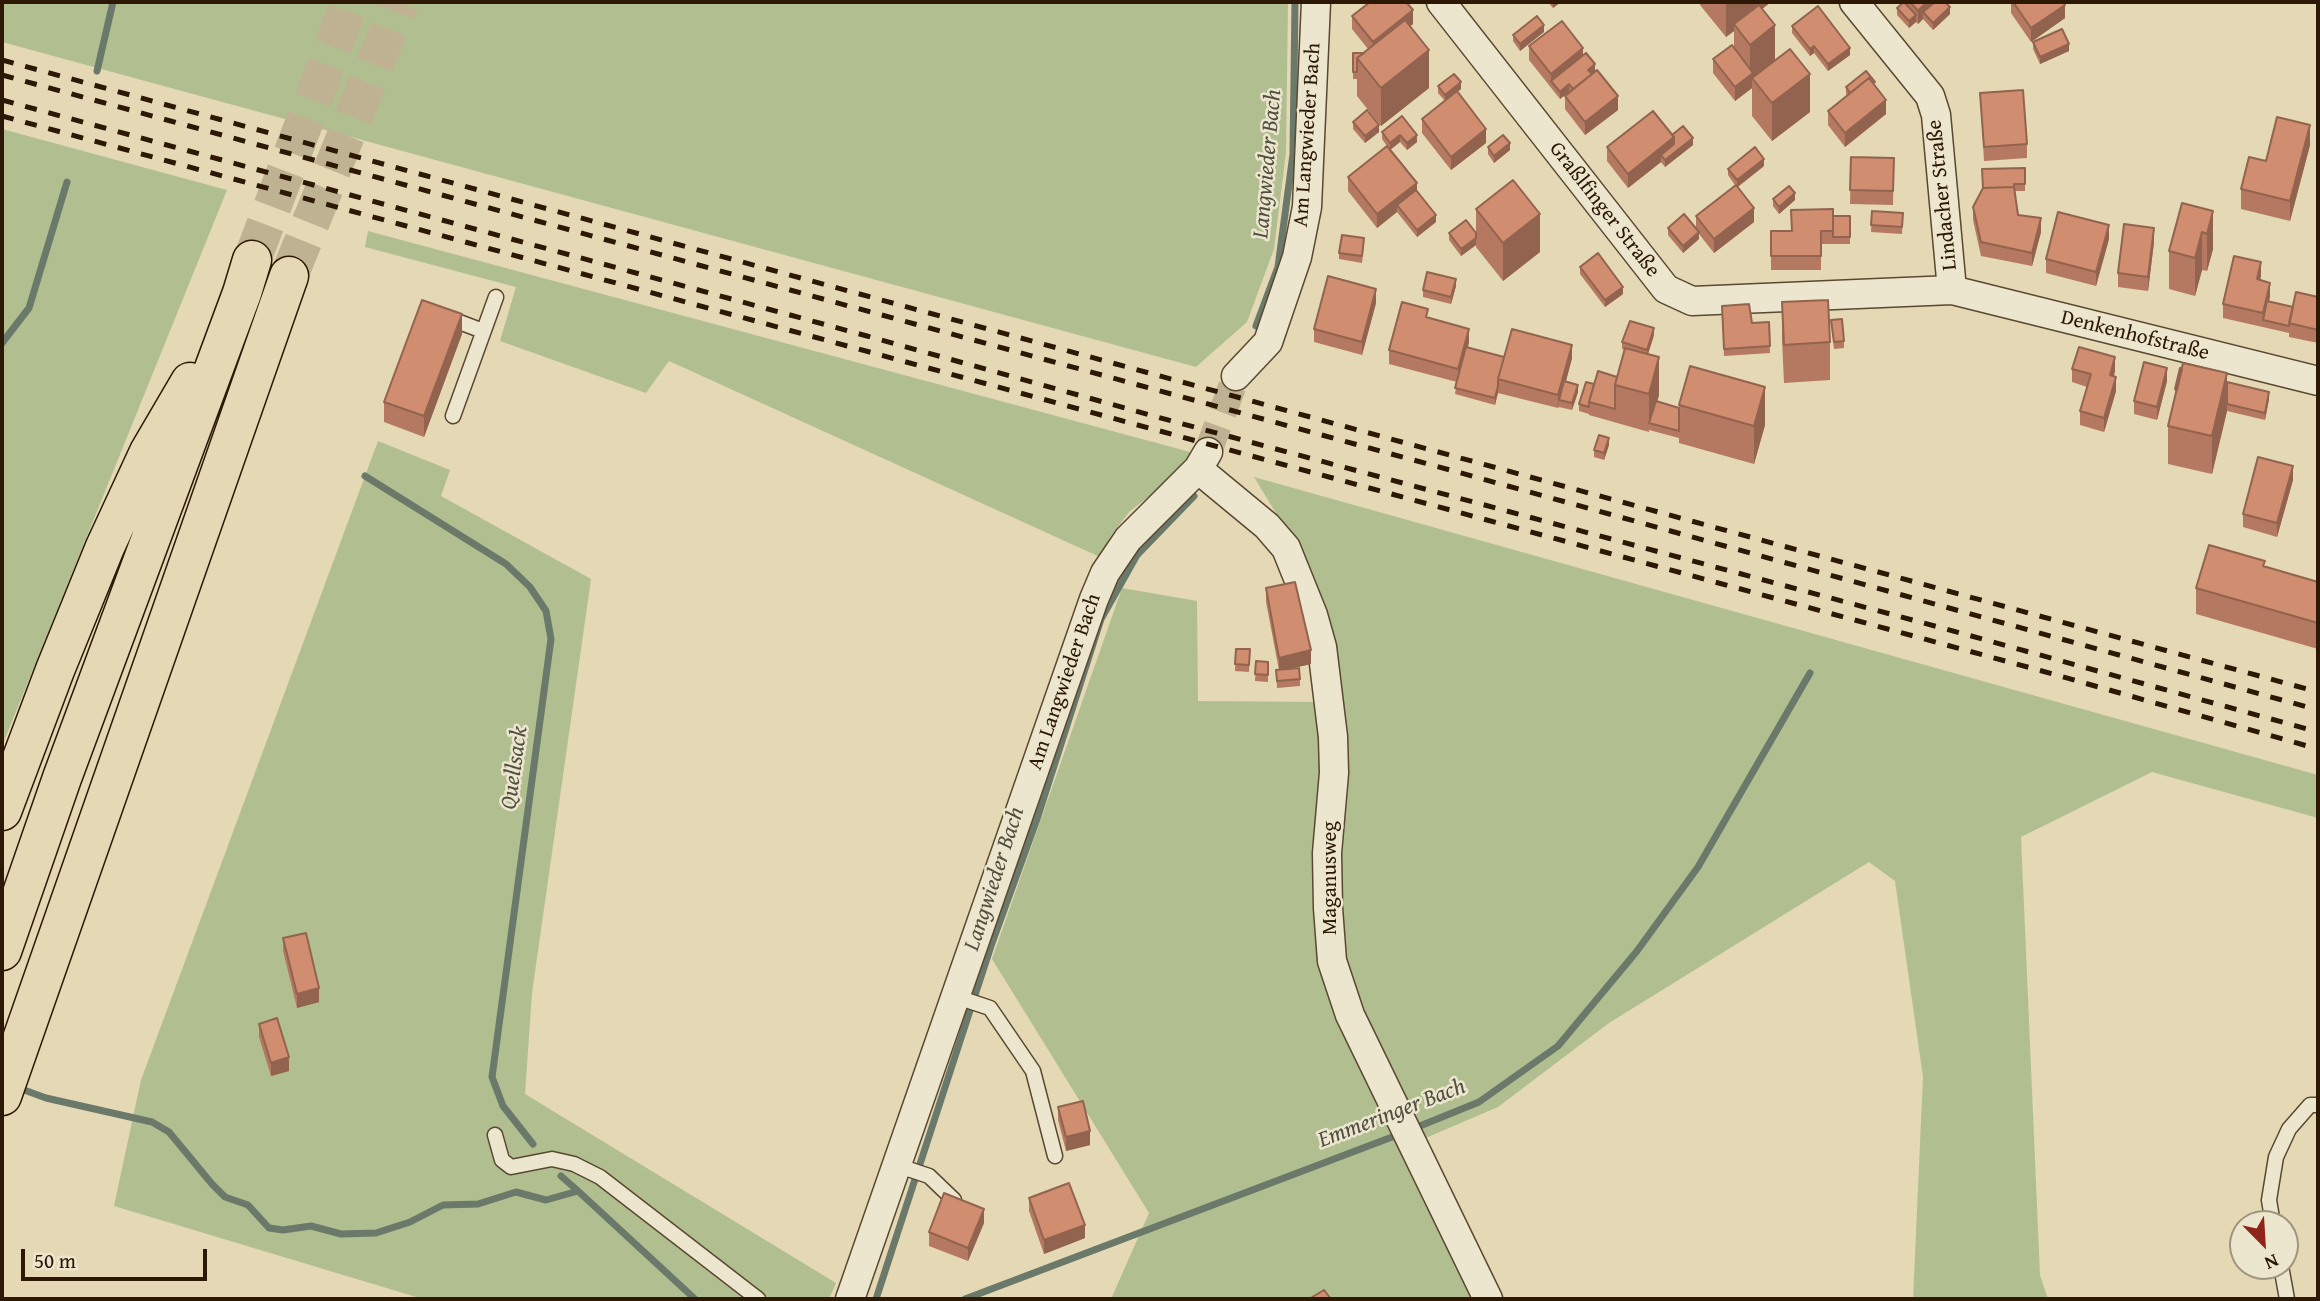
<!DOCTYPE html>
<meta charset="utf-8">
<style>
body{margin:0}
#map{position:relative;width:2320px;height:1301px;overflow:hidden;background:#e4d8b5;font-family:"Gentium Book Plus",serif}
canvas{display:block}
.frame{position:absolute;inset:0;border:4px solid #2c1804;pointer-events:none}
.north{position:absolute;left:2229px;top:1210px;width:70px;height:70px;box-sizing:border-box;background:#ede6cf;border:2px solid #a0947e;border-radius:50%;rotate:156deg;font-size:19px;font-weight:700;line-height:28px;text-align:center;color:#2c1804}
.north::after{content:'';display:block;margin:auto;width:24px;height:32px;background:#8f2418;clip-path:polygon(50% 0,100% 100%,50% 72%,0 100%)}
.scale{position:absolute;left:21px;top:1249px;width:186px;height:32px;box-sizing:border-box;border:4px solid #2c1804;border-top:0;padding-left:9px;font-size:21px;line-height:24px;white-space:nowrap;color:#2c1804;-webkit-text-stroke:5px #ede6cf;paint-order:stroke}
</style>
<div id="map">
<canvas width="2320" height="1301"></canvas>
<div class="frame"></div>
<div class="north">N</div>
<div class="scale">50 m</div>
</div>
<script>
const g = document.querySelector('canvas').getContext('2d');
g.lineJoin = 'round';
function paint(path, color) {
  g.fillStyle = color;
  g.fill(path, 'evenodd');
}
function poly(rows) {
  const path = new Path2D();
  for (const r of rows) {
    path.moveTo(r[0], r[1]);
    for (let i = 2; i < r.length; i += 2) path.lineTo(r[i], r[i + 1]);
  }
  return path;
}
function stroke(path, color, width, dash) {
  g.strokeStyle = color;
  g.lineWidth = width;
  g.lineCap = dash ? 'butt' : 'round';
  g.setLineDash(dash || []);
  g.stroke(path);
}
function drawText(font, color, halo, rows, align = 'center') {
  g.font = font + ' "Gentium Book Plus",serif';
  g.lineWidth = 5;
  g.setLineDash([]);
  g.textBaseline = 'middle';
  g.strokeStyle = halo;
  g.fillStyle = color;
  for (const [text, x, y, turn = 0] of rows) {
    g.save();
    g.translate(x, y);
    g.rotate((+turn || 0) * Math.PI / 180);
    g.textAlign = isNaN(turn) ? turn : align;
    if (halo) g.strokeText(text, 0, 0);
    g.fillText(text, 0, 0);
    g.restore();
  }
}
paint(poly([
 [2,2,1288,2,1286,152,1274,249,1247,322,1196,367,2,42],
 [2,129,227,190,2,746],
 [368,231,1194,453,1190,465,1130,511,1112,534,1100,557,669,361,646,393,500,341,516,287,365,247],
 [378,441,450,470,441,496,591,579,532,993,525,1094,836,1283,829,1299,423,1299,114,1206,141,1080],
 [1254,477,2318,775,2318,818,2152,772,2021,837,2040,1275,2048,1299,1913,1299,1923,1077,1895,881,1869,862,1609,1023,1498,1107,1414,1143,1334,945,1340,782,1285,528],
 [1122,588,1197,601,1198,701,1321,702,1321,921,1485,1299,1111,1299,1149,1213,992,959]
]), '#b1bf90');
stroke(poly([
 [97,71,113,2],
 [1256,326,1278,267,1293,154,1295,2],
 [2,343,29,308,67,182],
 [365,476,506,564,530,587,546,611,551,639,492,1077,503,1106,533,1144],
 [16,1087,46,1098,152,1122,169,1132,212,1184,225,1197,248,1205,269,1228,283,1230,311,1226,341,1234,376,1233,410,1222,443,1205,478,1204,516,1192,546,1200,578,1191,695,1299],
 [1410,1130,1479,1102,1558,1046,1637,951,1698,867,1810,673],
 [561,1176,578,1191],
 [876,1299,992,943,1037,819,1101,619,1137,555,1194,496],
 [965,1299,1400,1134]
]), '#6b796b', 7);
stroke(poly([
 [1208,452,1236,376]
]), '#bfb292', 28, [28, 14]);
stroke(poly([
 [252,260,350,2],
 [289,276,400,2]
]), '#bfb292', 38, [38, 19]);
const service = poly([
 [446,317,483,331],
 [453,416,496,297],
 [954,996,990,1008,1033,1071,1055,1156],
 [495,1135,502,1160,511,1167,552,1159,574,1164,600,1177,758,1299],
 [896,1165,929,1176,954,1200],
 [2273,1224,2269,1200,2276,1157,2289,1129,2310,1105,2318,1105],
 [2281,1266,2287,1299]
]);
const minor = poly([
 [1441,2,1666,289,1692,301,1952,290,2318,381],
 [1854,2,1930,96,1936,115,1952,290],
 [1236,376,1268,342,1297,257,1307,207,1316,2],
 [1198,469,1267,526,1286,548,1313,615,1322,647,1333,737,1334,773,1327,853,1328,908,1332,961,1350,1015,1488,1299],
 [850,1299,1094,599,1105,573,1128,539,1198,469,1208,452]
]);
const motorway = poly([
 [2,811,55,670,105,547,149,452,190,382],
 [2,951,62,778,242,293,252,260],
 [2,1096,289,276]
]);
stroke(service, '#5a4830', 17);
stroke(minor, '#5a4830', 31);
stroke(motorway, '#2c1804', 41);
stroke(service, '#ede6cf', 14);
stroke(minor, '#ede6cf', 28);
stroke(motorway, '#e4d8b5', 38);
stroke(poly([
 [2,60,2318,692],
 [2,75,1450,470,2318,710],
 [2,100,867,336,1157,417,1946,629,2318,732],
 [2,116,2042,671,2318,749]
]), '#2c1804', 5, [12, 12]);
paint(poly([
 [1548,2,1561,2,1553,8],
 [1700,2,1771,2,1762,9,1775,60,1810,112,1772,141,1752,116,1752,88,1735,101,1713,73,1713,59,1734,48,1734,31,1726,37,1700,5],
 [1900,2,1946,2,1950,14,1933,30,1923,19,1918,24,1916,22,1909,28,1897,15,1897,8,1900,5],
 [2011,2,2063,2,2065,18,2031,42,2011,13],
 [1352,16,1413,24,1410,26,1429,88,1381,126,1357,96,1357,79,1353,79,1353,53,1364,53,1368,49,1352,29],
 [1792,26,1850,55,1828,71,1814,53,1810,56,1792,33],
 [1544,32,1520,51,1513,41,1513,35],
 [2033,42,2069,51,2040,64,2033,49],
 [1529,46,1583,55,1595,71,1618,110,1585,135,1565,109,1565,96,1570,92,1560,99,1529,60],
 [1438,86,1461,89,1457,92,1486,143,1451,170,1422,133,1422,119,1445,101,1438,93],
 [1875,86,1886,114,1845,147,1828,125,1828,111,1847,96,1846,94,1846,87],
 [1980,93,2027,144,2027,158,1984,161],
 [1402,116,1417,142,1407,150,1400,142,1390,150,1436,222,1417,237,1397,212,1377,228,1348,191,1348,177,1387,146,1382,139,1382,132],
 [1353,122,1379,132,1365,143,1353,129],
 [1672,135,1693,145,1665,167,1661,162,1628,188,1607,161,1607,147],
 [2310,145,2290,221,2241,209,2241,189,2266,161],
 [1488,147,1510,150,1494,163,1488,154],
 [1851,157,1894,158,1893,205,1850,204],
 [1764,166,1738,187,1754,222,1714,253,1699,234,1699,239,1683,253,1668,235,1668,228,1696,228,1696,216,1735,185,1728,175,1728,169],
 [2025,168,2025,191,2015,191,2018,215,2041,232,2032,266,1981,256,1973,220,1973,207],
 [1773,199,1795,200,1779,214,1773,206],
 [1476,209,1540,252,1503,281,1476,247,1476,245,1461,256,1449,240,1449,233,1476,233],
 [1872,211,1903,213,1902,234,1871,232],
 [2213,211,2213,249,2207,271,2202,270,2195,296,2169,289,2169,251],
 [1833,216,1850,216,1850,244,1821,244,1821,270,1771,270,1771,231,1791,231],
 [2109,239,2096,286,2046,273,2046,259],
 [2154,242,2148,291,2118,287,2118,273],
 [1364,245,1362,263,1339,259,1339,253],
 [1580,267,1623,294,1605,307,1580,274],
 [2261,276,2260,280,2270,296,2269,302,2293,307,2318,297,2318,343,2289,337,2289,333,2223,318,2223,304],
 [1456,286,1451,304,1423,297,1423,290],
 [1782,302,1830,342,1830,380,1784,383,1782,340],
 [1376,303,1362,355,1314,342,1314,329],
 [1722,306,1752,323,1769,322,1770,353,1724,356],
 [1428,318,1469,342,1468,348,1504,357,1572,358,1566,381,1578,392,1572,410,1559,407,1558,408,1498,393,1495,405,1455,394,1457,382,1389,364,1389,350],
 [1831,320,1844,341,1844,348,1834,349],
 [462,334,424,437,384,422,384,402],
 [1654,335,1648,354,1659,395,1657,402,1679,408,1679,405,1765,425,1754,464,1679,443,1679,438,1649,430,1649,432,1589,415,1589,414,1579,411,1579,404,1594,384,1617,377,1625,350,1622,349,1622,342],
 [2072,369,2115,371,2114,376,2116,391,2104,432,2080,425,2080,411,2087,387,2072,382],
 [2167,381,2157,420,2134,414,2134,401],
 [2227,382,2269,399,2265,420,2227,411,2212,474,2168,464,2168,426,2175,396,2175,389],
 [1609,445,1604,460,1594,457,1594,450],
 [2293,480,2277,537,2243,527,2243,514],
 [2265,566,2318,582,2318,649,2196,614,2196,588],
 [1266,588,1311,664,1289,669,1300,679,1300,686,1277,688,1276,670,1279,670,1266,602],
 [1236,649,1250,649,1249,672,1235,671],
 [1256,661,1268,662,1268,682,1255,681],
 [283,938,319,1002,297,1008,283,951],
 [259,1024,289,1071,271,1076,259,1037],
 [1058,1107,1090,1145,1066,1151,1058,1120],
 [1029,1198,1085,1238,1044,1254,1029,1211],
 [984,1223,968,1261,929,1246,929,1232]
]), '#b47960');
paint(poly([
 [1553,2,1561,2,1553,8],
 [1726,2,1771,2,1737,28,1734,24,1734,31,1726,37],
 [1927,2,1940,2,1923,12,1923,19,1918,24,1918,11],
 [2065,5,2065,18,2031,42,2031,28],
 [1950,7,1950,14,1933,30,1933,23],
 [1413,10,1413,24,1373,55,1373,42],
 [1916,15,1916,22,1909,28,1909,21],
 [1544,25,1544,32,1520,51,1520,44],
 [1775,25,1775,63,1752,78,1752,88,1735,101,1735,87,1750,76,1750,45],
 [2069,44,2069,51,2040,64,2040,57],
 [1814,46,1814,53,1810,56,1810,49],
 [1583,48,1583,62,1551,81,1551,74],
 [1850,48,1850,55,1828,71,1828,64],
 [1429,50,1429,88,1381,126,1381,88],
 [1595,64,1595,71,1588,77,1588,70],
 [1810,74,1810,112,1772,141,1772,103],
 [1461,82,1461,89,1445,102,1445,95],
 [1569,84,1569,91,1560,99,1560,92],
 [1618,96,1618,110,1585,135,1585,122],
 [1886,100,1886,114,1845,147,1845,133],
 [1379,125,1379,132,1365,143,1365,136],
 [2310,125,2310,145,2290,221,2290,201],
 [1486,129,1486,143,1451,170,1451,157],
 [1400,135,1400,142,1390,150,1390,143],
 [1417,135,1417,142,1407,150,1407,143],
 [1674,137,1674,151,1661,155,1661,162,1628,188,1628,174],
 [1693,138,1693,145,1665,167,1665,160],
 [1510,143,1510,150,1494,163,1494,156],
 [1764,159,1764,166,1737,187,1737,180],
 [1417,183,1417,196,1397,205,1397,212,1377,228,1377,214],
 [1795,193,1795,200,1779,214,1779,207],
 [1754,208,1754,222,1714,253,1714,239],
 [2213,211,2213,249,2207,271,2207,234],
 [1540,214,1540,252,1503,281,1503,243],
 [1436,215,1436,222,1417,237,1417,230],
 [2041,218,2041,232,2032,266,2032,253],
 [2109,225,2109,239,2096,286,2096,272],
 [2154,228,2154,242,2148,291,2148,277],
 [1699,232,1699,239,1683,253,1683,246],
 [2202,232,2202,270,2195,296,2195,258],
 [1476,238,1476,245,1461,256,1461,249],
 [2261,262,2261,276,2257,293,2257,279],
 [1456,279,1456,286,1451,304,1451,297],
 [2270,283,2270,296,2265,320,2263,320,2263,313],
 [1623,287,1623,294,1605,307,1605,300],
 [1376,289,1376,303,1362,355,1362,342],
 [462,314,462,334,424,437,424,416],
 [1654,328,1654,335,1647,357,1647,350],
 [1469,329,1469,342,1458,382,1458,369],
 [1572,345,1572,358,1561,400,1559,400,1558,408,1558,395],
 [1659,357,1659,395,1651,423,1649,423,1649,432,1649,394],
 [2115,357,2115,371,2110,389,2110,375],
 [2167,368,2167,381,2157,420,2157,407],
 [2227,373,2227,411,2212,474,2212,436],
 [2116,377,2116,391,2104,432,2104,418],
 [1578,385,1578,392,1572,410,1572,403],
 [1498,386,1498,392,1495,405,1495,398],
 [1765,387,1765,425,1754,464,1754,426],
 [2269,392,2269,399,2265,420,2265,413],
 [1609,438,1609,445,1604,460,1604,453],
 [2293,466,2293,480,2277,537,2277,523],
 [1311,650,1311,664,1279,671,1279,658],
 [319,988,319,1002,297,1008,297,994],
 [289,1057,289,1071,271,1076,271,1063],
 [1090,1131,1090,1145,1066,1151,1066,1137],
 [984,1209,984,1223,968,1261,968,1248],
 [1085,1225,1085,1238,1044,1254,1044,1240]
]), '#92634e');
const building = poly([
 [1370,2,1406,2,1413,10,1373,42,1352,16,1370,2],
 [1904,2,1916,15,1909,21,1897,8,1904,2],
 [1910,2,1927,2,1918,11,1910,2],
 [1935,2,1945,2,1950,7,1933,23,1923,12,1935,2],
 [2013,2,2063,2,2065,5,2031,28,2013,2],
 [1759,5,1775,25,1750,45,1734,24,1759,5],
 [1818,6,1850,48,1828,64,1814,46,1810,49,1792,26,1818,6],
 [1537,16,1544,25,1520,44,1513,35,1537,16],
 [1405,20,1429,50,1381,88,1357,58,1405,20],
 [1562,21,1583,48,1551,74,1529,46,1562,21],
 [2062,29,2069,44,2040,57,2033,42,2062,29],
 [1732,45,1753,73,1735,87,1713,59,1732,45],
 [1790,49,1810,74,1772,103,1752,78,1790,49],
 [1353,53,1364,53,1357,58,1357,72,1353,72,1353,53],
 [1586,53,1595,64,1588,70,1592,74,1573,89,1569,84,1560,92,1551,81,1586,53],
 [1597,70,1618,96,1585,122,1565,96,1597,70],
 [1866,71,1875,82,1873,83,1869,78,1850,93,1846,87,1866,71],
 [1454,74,1461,82,1445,95,1438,86,1454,74],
 [1869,78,1886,100,1845,133,1828,111,1869,78],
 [2023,90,2027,144,1984,147,1980,93,2023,90],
 [1457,91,1486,129,1451,157,1422,119,1457,91],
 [1367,110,1379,125,1365,136,1353,122,1367,110],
 [1653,111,1674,137,1628,174,1607,147,1653,111],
 [1402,116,1417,135,1407,143,1400,135,1390,143,1382,132,1402,116],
 [2277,117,2310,125,2290,201,2241,189,2249,157,2266,161,2277,117],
 [1683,126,1693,138,1665,160,1661,155,1674,144,1674,137,1672,135,1683,126],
 [1503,135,1510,143,1494,156,1488,147,1503,135],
 [1387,146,1417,183,1377,214,1348,177,1387,146],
 [1755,147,1764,159,1737,180,1728,169,1755,147],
 [1851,157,1894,158,1893,191,1850,190,1851,157],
 [2025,168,2025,184,2014,184,2014,187,1983,188,1982,169,2025,168],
 [1513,180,1540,214,1503,243,1476,209,1513,180],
 [1736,185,1754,208,1714,239,1696,216,1736,185],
 [1789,186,1795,193,1779,207,1773,199,1789,186],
 [2014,187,2018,215,2041,218,2032,253,1981,242,1973,207,1983,188,2014,187],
 [1416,190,1436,215,1417,230,1397,205,1416,190],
 [2182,203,2213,211,2207,234,2202,232,2195,258,2169,251,2182,203],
 [1833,209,1833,231,1821,231,1821,256,1771,256,1771,231,1792,231,1791,210,1833,209],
 [1872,211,1903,213,1902,227,1871,225,1872,211],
 [2058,212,2109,225,2096,272,2046,259,2058,212],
 [1684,214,1699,232,1683,246,1668,228,1684,214],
 [1833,216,1850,216,1850,237,1833,237,1833,216],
 [1466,220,1476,233,1476,238,1461,249,1449,233,1466,220],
 [2124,224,2154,228,2148,277,2118,273,2124,224],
 [1342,235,1364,238,1362,256,1339,253,1342,235],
 [1598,253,1623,287,1605,300,1580,267,1598,253],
 [2234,256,2261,262,2257,279,2270,283,2263,313,2223,304,2234,256],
 [1427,272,1456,279,1451,297,1423,290,1427,272],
 [1328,276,1376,289,1362,342,1314,329,1328,276],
 [2296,292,2318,297,2318,330,2289,323,2296,292],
 [422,300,462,314,424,416,384,402,422,300],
 [1828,300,1830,342,1784,345,1782,302,1828,300],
 [2267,301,2293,307,2289,326,2263,320,2267,301],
 [1402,302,1428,309,1426,317,1469,329,1458,369,1389,350,1402,302],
 [1749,304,1752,323,1769,322,1770,346,1724,349,1722,306,1749,304],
 [1842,319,1844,341,1834,342,1831,320,1842,319],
 [1630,321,1654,328,1647,350,1622,342,1630,321],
 [1512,329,1572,345,1558,395,1498,379,1512,329],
 [1466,347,1504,357,1498,379,1498,386,1495,398,1455,388,1466,347],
 [2079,347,2115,357,2110,375,2116,377,2104,418,2080,411,2091,374,2072,369,2079,347],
 [1625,348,1659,357,1649,394,1615,385,1625,348],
 [2144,362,2167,368,2157,407,2134,401,2144,362],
 [2183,363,2227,373,2212,436,2168,426,2183,363],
 [1690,366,1765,387,1754,426,1679,405,1690,366],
 [2180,368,2182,369,2177,390,2175,389,2180,368],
 [1598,371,1617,377,1615,385,1615,409,1589,402,1598,371],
 [1564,381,1578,385,1572,403,1559,400,1564,381],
 [1586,382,1594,384,1589,402,1589,407,1579,404,1586,382],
 [2227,382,2269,392,2265,413,2227,404,2227,382],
 [1656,401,1679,408,1679,431,1649,423,1656,401],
 [1599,435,1609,438,1604,453,1594,450,1599,435],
 [2258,457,2293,466,2277,523,2243,514,2258,457],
 [2209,545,2265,561,2263,566,2318,582,2318,623,2196,588,2209,545],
 [1295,582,1311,650,1279,658,1266,588,1295,582],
 [1236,649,1250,649,1249,665,1235,664,1236,649],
 [1256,661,1268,662,1268,675,1255,674,1256,661],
 [1299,668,1300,679,1277,681,1276,670,1299,668],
 [306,933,319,988,297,994,283,938,306,933],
 [277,1018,289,1057,271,1063,259,1024,277,1018],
 [1083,1101,1090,1131,1066,1137,1058,1107,1083,1101],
 [1069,1183,1085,1225,1044,1240,1029,1198,1069,1183],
 [944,1193,984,1209,968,1248,929,1232,944,1193],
 [1324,1290,1331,1299,1309,1299,1324,1290]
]);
paint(building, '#d18d70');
stroke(building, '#92634e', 2);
drawText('21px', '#2c1804', '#ede6cf', [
 ["Am Langwieder Bach",1308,135,-86],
 ["Lindacher Straße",1943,195,-96],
 ["Graßlfinger Straße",1604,210,52],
 ["Denkenhofstraße",2135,336,14],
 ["Am Langwieder Bach",1065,682,-71],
 ["Maganusweg",1331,878,-90]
]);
drawText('italic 23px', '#515040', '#ede6cf', [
 ["Langwieder Bach",1268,164,-85],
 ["Quellsack",515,768,-82],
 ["Langwieder Bach",995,879,-72],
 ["Emmeringer Bach",1392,1114,-21]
]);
</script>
